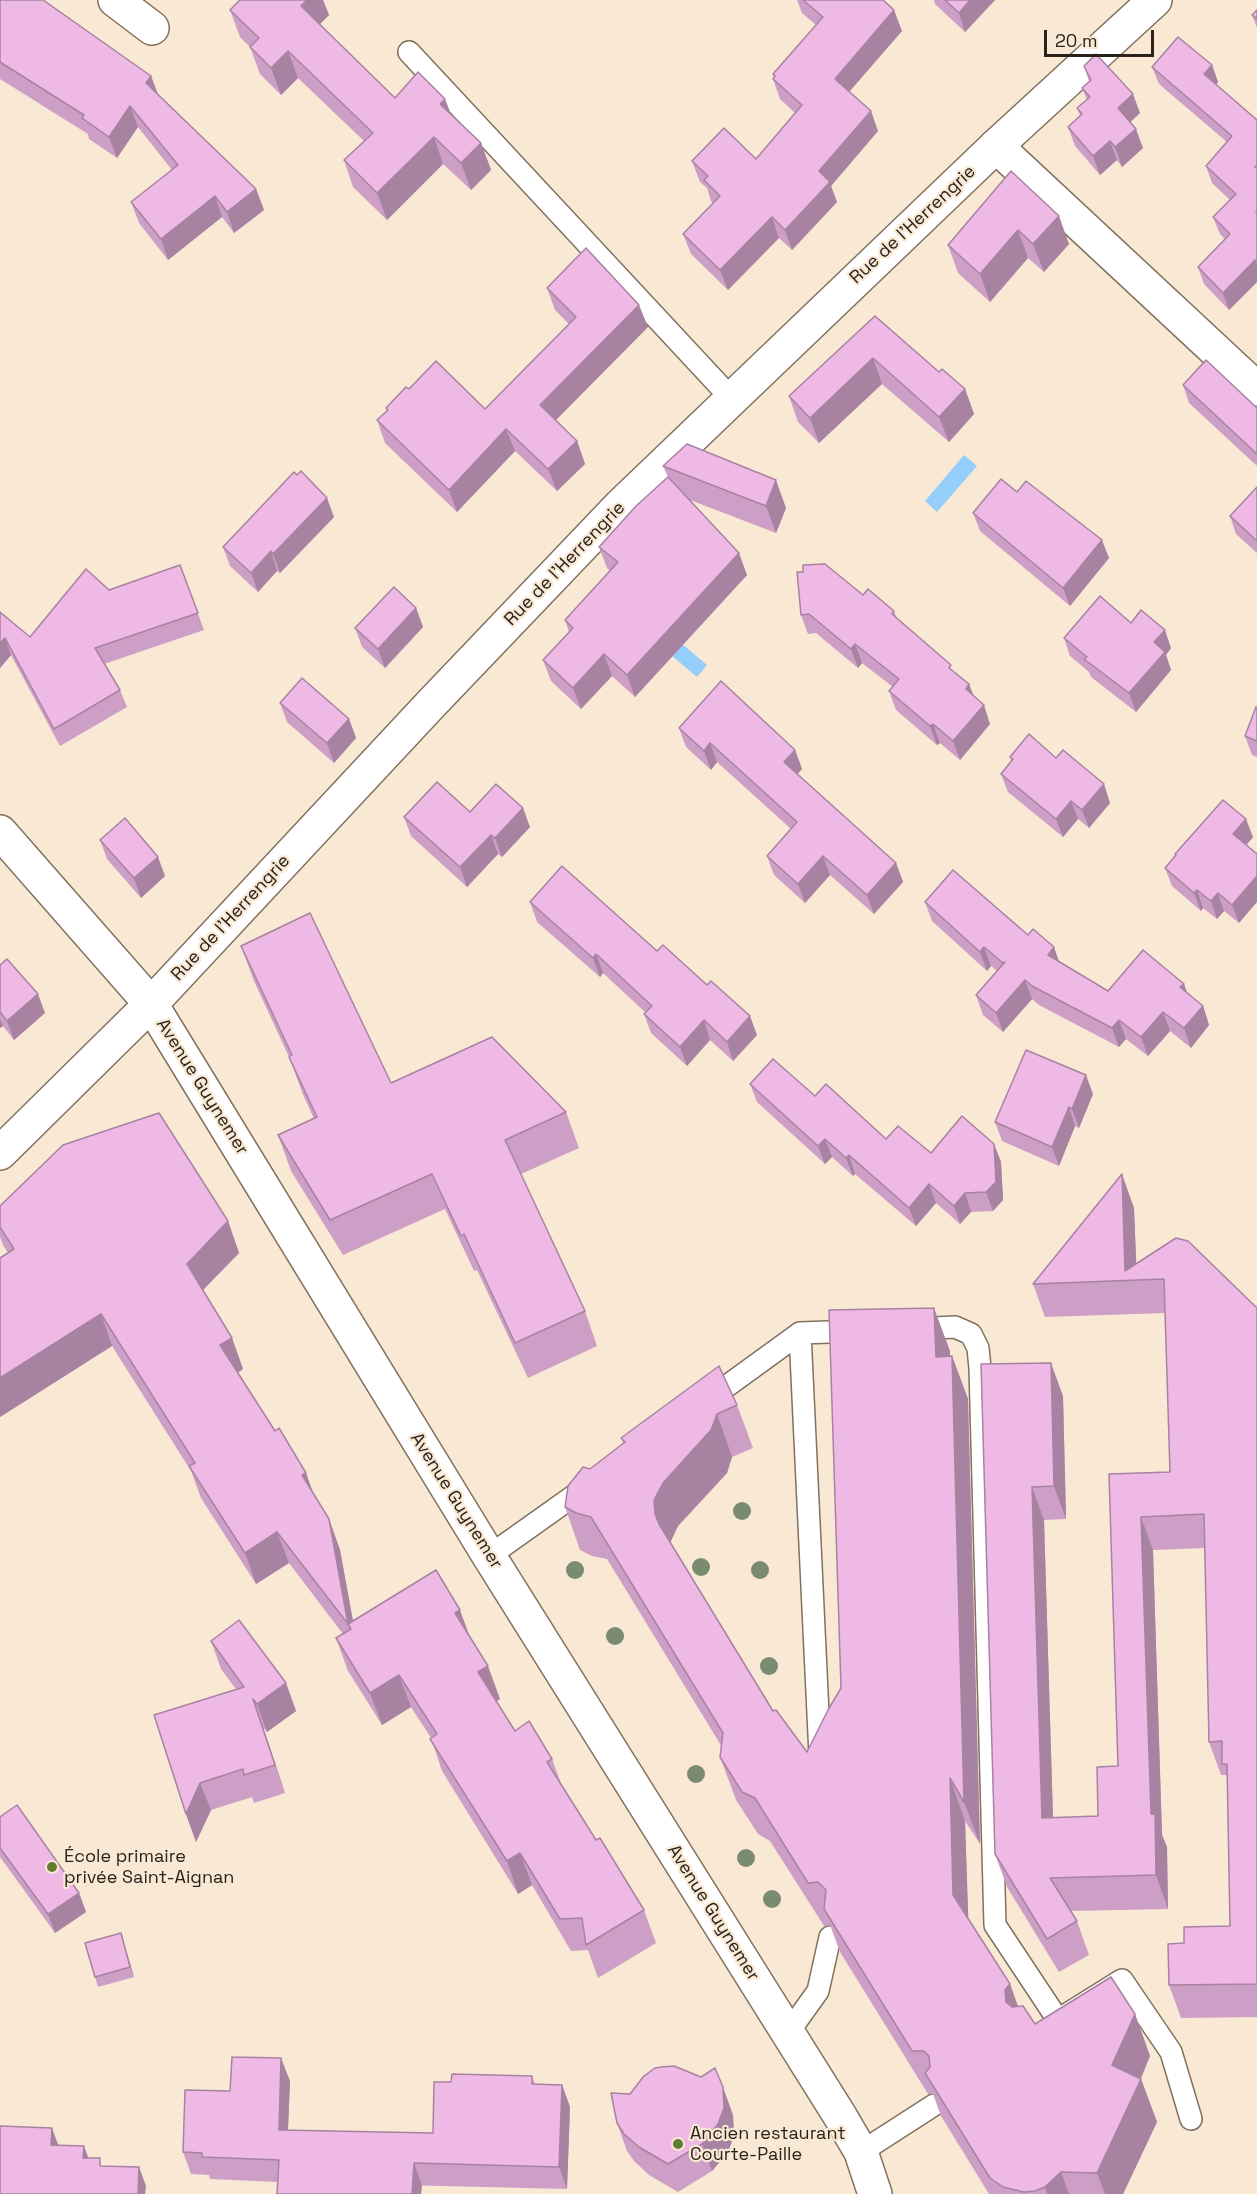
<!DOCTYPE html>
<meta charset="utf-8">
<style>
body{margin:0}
#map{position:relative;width:1257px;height:2194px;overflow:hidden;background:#f9e8d3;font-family:"Space Grotesk",sans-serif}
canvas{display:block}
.scale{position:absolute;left:1044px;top:30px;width:110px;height:27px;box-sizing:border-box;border:3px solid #29221b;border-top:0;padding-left:8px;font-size:18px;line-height:21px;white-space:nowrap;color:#29221b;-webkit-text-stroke:4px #f9e8d3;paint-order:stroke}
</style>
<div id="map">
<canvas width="1257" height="2194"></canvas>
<div class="scale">20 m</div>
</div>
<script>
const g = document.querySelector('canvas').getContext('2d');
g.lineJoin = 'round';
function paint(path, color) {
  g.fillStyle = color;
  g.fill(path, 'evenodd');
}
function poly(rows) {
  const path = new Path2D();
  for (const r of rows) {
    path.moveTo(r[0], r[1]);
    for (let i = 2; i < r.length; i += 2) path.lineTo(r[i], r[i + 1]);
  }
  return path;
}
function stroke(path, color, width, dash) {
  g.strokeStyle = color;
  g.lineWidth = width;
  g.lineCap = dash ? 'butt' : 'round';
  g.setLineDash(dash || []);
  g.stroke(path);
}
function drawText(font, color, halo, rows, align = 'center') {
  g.font = font + ' "Space Grotesk",sans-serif';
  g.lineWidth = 4.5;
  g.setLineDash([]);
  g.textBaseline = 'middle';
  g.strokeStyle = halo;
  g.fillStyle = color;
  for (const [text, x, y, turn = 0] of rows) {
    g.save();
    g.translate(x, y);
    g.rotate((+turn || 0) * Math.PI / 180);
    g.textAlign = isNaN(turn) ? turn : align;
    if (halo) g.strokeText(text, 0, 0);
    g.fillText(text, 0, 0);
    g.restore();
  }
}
paint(poly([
 [964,455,977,466,937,512,925,501],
 [675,638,707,665,697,677,665,650]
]), '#93cffa');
const lane = poly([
 [409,52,731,398],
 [913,1329,955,1327,971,1334,978,1348,980,1368,995,1925,1058,2020,1122,1980,1171,2052,1191,2119],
 [800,1333,820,1756],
 [705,1402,800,1333,858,1331],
 [489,1556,589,1485],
 [788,2033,818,1991,830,1937],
 [861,2152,934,2105]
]);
const street = poly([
 [115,0,152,28],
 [996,146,1257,389],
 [0,832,151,1004,0,1153]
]);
const secondary = poly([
 [875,2194,861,2152,840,2116,489,1556,151,1004,431,704,621,505,996,146,1155,0]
]);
stroke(lane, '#81715f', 24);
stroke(street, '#81715f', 36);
stroke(secondary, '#81715f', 36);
stroke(lane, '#fff', 21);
stroke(street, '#fff', 33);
stroke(secondary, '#fff', 33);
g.fillStyle = '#7a8b72';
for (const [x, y] of [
 [742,1511],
 [701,1567],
 [575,1570],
 [760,1570],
 [615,1636],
 [769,1666],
 [696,1774],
 [746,1858],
 [772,1899]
]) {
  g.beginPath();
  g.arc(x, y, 9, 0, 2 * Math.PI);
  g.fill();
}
paint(poly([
 [0,0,151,76,158,95,256,189,264,210,234,233,222,217,168,260,139,223,131,202,172,170,138,127,117,158,89,139,88,134,0,79],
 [240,0,323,0,329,15,320,24,395,98,445,99,451,115,481,143,491,170,471,190,443,164,387,220,353,187,344,160,364,141,298,78,281,95,260,74,250,47,240,37,230,10],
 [797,0,883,0,902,31,849,92,878,131,831,186,837,202,792,250,779,238,728,290,691,254,683,234,713,203,711,201,707,188,700,182,692,161,756,159,795,113,780,99,773,79,774,77,773,74,816,25,802,13],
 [934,0,995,0,965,32,935,4],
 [1257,10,1257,28,1252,15],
 [1212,65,1218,82,1216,85,1257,120,1257,282,1229,310,1204,284,1198,267,1225,239,1220,234,1213,217,1230,200,1212,183,1206,166,1227,142,1159,84,1152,67],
 [1084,66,1140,113,1130,122,1143,148,1122,167,1117,160,1100,175,1075,146,1068,127,1080,115,1077,108,1087,100,1082,88,1089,81],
 [1011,171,1069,244,1044,272,1028,258,990,302,958,273,948,245],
 [547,288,648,327,556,420,577,441,585,464,557,491,515,451,457,512,385,443,377,420,387,411,386,408,409,389,485,409,569,324,555,310],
 [875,316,939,372,965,389,974,414,949,442,882,384,819,443,798,422,789,396],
 [1183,385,1257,408,1257,466,1189,403],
 [663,466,786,508,776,533,690,500,747,575,635,697,612,676,581,709,551,681,543,660,569,632,565,620,610,571,607,568,599,547,668,477],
 [1257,487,1257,553,1236,534,1230,516],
 [1017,492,1109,558,1070,606,980,531,973,513],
 [334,517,280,573,277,571,258,592,230,566,223,547],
 [180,565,204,630,104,664,120,690,127,707,60,746,11,655,0,668,0,612,30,637,109,590],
 [863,595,894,611,897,619,953,671,969,684,974,696,990,724,960,760,940,743,937,745,896,710,889,691,893,687,862,663,858,668,816,633,808,634,801,615],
 [416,608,423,627,385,668,362,647,355,628],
 [1131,623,1171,648,1166,655,1171,670,1136,712,1091,677,1089,672,1070,656,1064,638],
 [280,703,349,719,356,738,334,763,287,722],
 [1257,708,1257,757,1252,755,1245,736],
 [679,728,795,750,802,769,797,774,896,863,903,882,874,914,830,875,805,903,774,875,767,856,791,829,717,762,711,770,686,747],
 [1010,757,1056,758,1110,803,1089,828,1078,819,1063,837,1008,792,1001,774,1011,761],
 [470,812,530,827,502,857,498,854,467,887,411,836,404,817],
 [1253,837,1246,845,1239,923,1224,911,1217,919,1203,908,1201,911,1172,886,1165,868,1175,856,1175,854],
 [100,840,165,876,141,898,107,859],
 [530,902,657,951,757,1035,733,1061,710,1040,687,1066,651,1033,644,1014,646,1013,603,973,600,977,537,922],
 [925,902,1028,935,1059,962,1108,991,1187,993,1203,1006,1209,1025,1191,1048,1170,1031,1148,1056,1126,1039,1119,1047,1039,1005,1032,999,1003,1032,983,1015,976,995,997,971,991,966,987,971,932,921],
 [241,946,391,1083,566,1112,579,1148,521,1174,585,1311,597,1346,528,1378,477,1270,474,1271,445,1209,343,1255,291,1171,278,1135,314,1119,302,1092,289,1057,254,981],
 [0,965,45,1013,14,1040,3,1026,0,1028],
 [750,1084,815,1096,886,1139,931,1153,994,1144,1001,1162,1003,1200,993,1211,971,1212,960,1224,936,1203,916,1226,855,1174,853,1176,832,1157,825,1164,757,1102],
 [1093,1094,1079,1128,1075,1126,1059,1166,1002,1141,995,1122],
 [0,1206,228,1221,239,1253,203,1290,232,1338,243,1369,238,1373,275,1431,306,1473,314,1496,329,1519,340,1550,353,1621,471,1639,500,1699,496,1701,515,1731,552,1759,562,1786,596,1840,644,1910,656,1943,598,1978,588,1950,571,1951,532,1885,518,1894,442,1771,431,1738,411,1707,382,1725,348,1671,336,1638,343,1634,289,1563,256,1584,201,1498,191,1471,112,1346,0,1417,0,1258,8,1253,3,1245,0,1237],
 [1134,1208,1136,1264,1257,1308,1257,2017,1181,2018,1169,1985,1184,1943,1230,1926,1227,1776,1226,1775,1221,1775,1209,1742,1205,1548,1153,1550,1162,1835,1167,1847,1168,1909,1071,1911,1077,1921,1089,1955,1059,1972,1007,1887,995,1854,981,1364,1063,1396,1066,1519,1044,1520,1053,1818,1098,1816,1118,1766,1109,1474,1170,1472,1165,1313,1045,1317,1033,1284],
 [950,1351,950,1356,952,1356,968,1399,980,1844,965,1821,968,1918,1010,1984,1018,2006,1035,2024,1135,2014,1150,2056,1141,2079,1157,2122,1123,2194,989,2194,941,2116,933,2094,928,2094,840,1952,830,1925,824,1926,770,1841,758,1834,736,1800,720,1757,722,1747,607,1559,592,1556,580,1550,565,1507,590,1469,623,1443,621,1438,737,1405,753,1448,732,1457,727,1473,678,1526,670,1543,773,1711,807,1752,841,1688],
 [211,1641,286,1683,296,1711,267,1732,263,1727,285,1793,254,1803,252,1797,211,1810,196,1842,186,1814,236,1689,221,1669],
 [0,1817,79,1893,86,1912,55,1933,0,1857],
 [124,1943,134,1977,98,1987,95,1977],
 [532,2076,535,2084,562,2085,570,2107,567,2189,278,2182,210,2179,209,2175,191,2174,183,2152,230,2091,290,2081,288,2130,433,2133,451,2082],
 [733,2115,734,2136,728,2152,712,2171,678,2192,649,2175,634,2161,627,2151,617,2123]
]), '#ce9fc6');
paint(poly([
 [307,0,323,0,329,15,311,33,301,6],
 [970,0,995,0,965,32,959,13],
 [894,10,902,31,842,100,835,79],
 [288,51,298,78,281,95,271,68],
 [1212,65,1218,82,1210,91,1204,74],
 [151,76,159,97,146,83],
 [1133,94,1140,113,1125,127,1118,108],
 [445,99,455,125,440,104],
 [130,106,138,127,117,158,109,137],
 [871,111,878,131,831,186,837,202,792,250,785,230,819,171],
 [1136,129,1143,148,1122,167,1115,147],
 [434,137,443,164,387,220,377,193],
 [1110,141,1117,160,1100,175,1093,156],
 [481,143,491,170,471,190,461,163],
 [256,189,264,210,234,233,227,212],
 [215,196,222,217,168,260,161,239],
 [1059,216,1069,244,1044,272,1033,244],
 [772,217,779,238,728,290,720,270],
 [1018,230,1028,258,990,302,980,274],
 [1255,260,1257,265,1257,282,1229,310,1223,293],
 [639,305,648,327,549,427,540,405],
 [873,358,882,384,819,443,810,418],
 [965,389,974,414,949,442,939,417],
 [506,429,515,451,457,512,449,490],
 [577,441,585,464,557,491,548,469],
 [776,480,786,508,776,533,766,506],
 [327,498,334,517,280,573,273,554],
 [1102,540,1109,558,1070,606,1063,588],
 [271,551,277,571,258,592,251,573],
 [739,553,747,575,635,697,627,675],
 [416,608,423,627,385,668,378,649],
 [1165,630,1171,648,1166,655,1171,670,1136,712,1129,693,1154,642],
 [5,638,11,655,0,668,0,643],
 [855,644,862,663,858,668,851,649],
 [604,654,612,676,581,709,573,688],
 [969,684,976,703,966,689],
 [984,705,990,724,960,760,953,741],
 [349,719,356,738,334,763,327,743],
 [933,724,940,743,937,745,930,726],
 [710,743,717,762,711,770,704,751],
 [795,750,802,769,791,781,784,762],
 [1104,784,1110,803,1089,828,1082,810],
 [1071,801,1078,819,1063,837,1056,819],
 [523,808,530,827,502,857,495,838],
 [1246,819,1253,837,1240,853,1233,834],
 [491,835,498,854,467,887,460,867],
 [823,856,830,875,805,903,798,884],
 [158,857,165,876,141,898,134,878],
 [896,863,903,882,874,914,867,895],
 [1257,876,1257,902,1239,923,1232,905],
 [1197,890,1203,908,1201,911,1194,893],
 [1218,893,1224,911,1217,919,1211,901],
 [984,947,991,966,987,971,980,952],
 [1054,947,1061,967,1048,955],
 [596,954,603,973,600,977,593,958],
 [1025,980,1032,999,1003,1032,996,1013],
 [1184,984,1191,1003,1180,987],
 [38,994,45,1013,14,1040,7,1021],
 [1203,1006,1209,1025,1191,1048,1184,1028],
 [1163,1012,1170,1031,1148,1056,1141,1037],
 [750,1016,757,1035,733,1061,727,1042],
 [0,1019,3,1026,0,1028],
 [704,1020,710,1040,687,1066,680,1047],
 [1119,1020,1126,1039,1119,1047,1112,1028],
 [1086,1075,1093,1094,1079,1128,1072,1109],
 [1069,1107,1075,1126,1059,1166,1052,1147],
 [825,1139,832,1157,825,1164,818,1146],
 [994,1144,1001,1162,1003,1200,993,1211,986,1192],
 [849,1155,855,1174,853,1176,846,1158],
 [1122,1174,1134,1208,1137,1280,1125,1271],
 [929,1184,936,1203,916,1226,909,1208],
 [965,1193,971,1212,960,1224,954,1206],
 [228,1221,239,1253,198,1295,187,1264],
 [934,1308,950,1351,951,1400,936,1357],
 [101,1314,112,1346,0,1417,0,1378],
 [232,1338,243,1369,232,1376,220,1345],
 [952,1356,968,1399,980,1844,964,1802],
 [1051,1363,1063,1396,1066,1519,1054,1486],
 [717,1414,732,1457,727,1473,678,1526,670,1543,670,1557,655,1514,654,1500,663,1483],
 [306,1473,317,1504,302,1475],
 [1032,1487,1044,1520,1054,1851,1042,1818],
 [1141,1517,1153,1550,1162,1835,1167,1847,1168,1909,1156,1875,1151,1814],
 [329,1519,340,1550,357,1643,351,1629,348,1624,359,1656,348,1624],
 [277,1532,289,1563,256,1584,245,1553],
 [460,1610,472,1643,455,1613],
 [488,1666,500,1699,490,1705,478,1672],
 [399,1675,411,1707,382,1725,370,1693],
 [286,1683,296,1711,267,1732,257,1704],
 [253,1699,263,1727,285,1793,275,1765],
 [950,1778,965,1821,969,1938,953,1895],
 [200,1783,211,1810,196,1842,186,1814],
 [520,1853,532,1885,518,1894,507,1861],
 [79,1893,86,1912,55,1933,48,1914],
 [121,1933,124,1943,134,1977,130,1967],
 [1010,1984,1025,2027,1006,2002,1005,1990],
 [1135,2014,1150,2056,1128,2107,1141,2079,1157,2122,1123,2194,1105,2194,1097,2173,1112,2065],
 [281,2058,290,2081,287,2153,279,2130],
 [562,2085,570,2107,567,2189,559,2167],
 [723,2087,733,2115,734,2136,728,2152,712,2171,702,2144],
 [52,2128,59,2147,51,2145],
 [84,2146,91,2165,83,2158],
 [414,2163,422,2186,421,2194,412,2194],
 [139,2167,146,2186,145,2194,138,2194],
 [1061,2172,1069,2194,1047,2194,1045,2187]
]), '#a782a1');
const building = poly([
 [0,0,43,0,151,76,146,83,256,189,227,212,215,196,161,239,131,202,178,165,130,106,109,137,82,118,84,115,0,62,0,0],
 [240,0,307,0,301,6,395,98,418,72,445,99,440,104,481,143,461,163,434,137,377,193,344,160,373,133,288,51,271,68,250,47,259,38,230,10,240,0],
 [803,0,883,0,894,10,835,79,871,111,819,171,830,182,785,230,772,217,720,270,683,234,720,196,704,180,708,176,692,161,724,128,756,159,802,105,773,79,775,76,773,74,823,17,803,0],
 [945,0,970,0,959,13,945,0],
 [1257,10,1257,19,1252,15,1257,10],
 [1178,37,1212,65,1204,74,1257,120,1257,165,1255,167,1257,168,1257,211,1256,212,1257,213,1257,262,1255,260,1223,293,1198,267,1230,234,1213,217,1236,194,1206,166,1232,136,1152,67,1178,37],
 [1096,54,1133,94,1118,108,1136,129,1115,147,1110,141,1093,156,1068,127,1082,114,1077,108,1090,97,1082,88,1091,80,1084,66,1096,54],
 [1011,171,1059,216,1033,244,1018,230,980,274,948,245,1011,171],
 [586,248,639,305,540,405,577,441,548,469,506,429,449,490,377,420,388,410,386,408,406,387,409,389,436,361,485,409,576,317,547,288,586,248],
 [875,316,939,372,942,369,965,389,939,417,873,358,810,418,789,396,875,316],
 [1206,360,1257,408,1257,454,1183,385,1206,360],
 [687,444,776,480,766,506,663,466,687,444],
 [301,471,327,498,273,554,271,551,251,573,223,547,294,472,297,475,301,471],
 [668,477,739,553,627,675,604,654,573,688,543,660,573,628,565,620,618,562,599,547,636,506,668,477],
 [1001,479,1017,492,1026,481,1102,540,1063,588,973,513,1001,479],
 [1257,487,1257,541,1230,516,1257,487],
 [825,564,863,595,868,589,894,611,892,614,951,665,949,668,969,684,966,689,984,705,953,741,933,724,930,726,889,691,899,679,855,644,851,649,809,614,801,615,797,572,803,572,803,565,825,564],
 [180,565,198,613,95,648,120,690,54,729,5,638,0,643,0,612,30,637,86,569,109,590,180,565],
 [394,587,416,608,378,649,355,628,394,587],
 [1100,596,1131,623,1141,610,1165,630,1154,642,1165,652,1129,693,1084,659,1087,657,1064,638,1100,596],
 [302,678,349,719,327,743,280,703,302,678],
 [721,681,795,750,784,762,896,863,867,895,823,856,798,884,767,856,797,822,710,743,704,751,679,728,721,681],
 [1256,707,1257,708,1257,741,1245,736,1256,707],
 [1029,734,1056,758,1063,750,1104,784,1082,810,1071,801,1056,819,1001,774,1013,759,1010,757,1029,734],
 [437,782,470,812,496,784,523,808,495,838,491,835,460,867,404,817,437,782],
 [1223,800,1246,819,1233,834,1257,854,1257,876,1232,905,1218,893,1211,901,1197,890,1194,893,1165,868,1176,855,1175,854,1223,800],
 [125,818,158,857,134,878,100,840,125,818],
 [562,866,657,951,663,945,707,985,711,981,750,1016,727,1042,704,1020,680,1047,644,1014,652,1006,596,954,593,958,530,902,562,866],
 [953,870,1028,935,1033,929,1054,947,1048,955,1108,991,1143,950,1184,984,1180,987,1203,1006,1184,1028,1163,1012,1141,1037,1119,1020,1112,1028,1032,986,1025,980,996,1013,976,995,1005,962,1003,963,984,947,980,952,925,902,953,870],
 [310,913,391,1083,492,1037,566,1112,505,1140,585,1311,515,1343,464,1234,461,1236,432,1174,330,1220,278,1135,317,1117,289,1057,292,1055,241,946,310,913],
 [7,959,38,994,7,1021,0,1012,0,965,7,959],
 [1026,1050,1086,1075,1072,1109,1069,1107,1052,1147,995,1122,1026,1050],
 [773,1059,815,1096,826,1084,886,1139,898,1126,931,1153,962,1116,994,1144,996,1182,986,1192,965,1193,954,1206,929,1184,909,1208,849,1155,846,1158,825,1139,818,1146,750,1084,773,1059],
 [159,1113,228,1221,187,1264,232,1338,220,1345,275,1431,279,1428,306,1473,302,1475,329,1519,348,1624,277,1532,245,1553,189,1466,195,1463,101,1314,0,1378,0,1258,14,1249,0,1227,0,1206,63,1145,159,1113],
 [1122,1174,1125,1271,1176,1238,1188,1241,1257,1308,1257,1984,1169,1985,1168,1944,1184,1943,1184,1927,1230,1926,1227,1764,1222,1764,1222,1741,1209,1742,1204,1514,1141,1517,1151,1814,1155,1814,1156,1875,1050,1878,1077,1921,1047,1939,995,1854,981,1364,1051,1363,1054,1486,1032,1487,1042,1818,1098,1816,1097,1767,1118,1766,1109,1474,1170,1472,1164,1279,1033,1284,1122,1174],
 [934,1308,936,1357,952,1356,964,1802,950,1778,953,1895,1010,1984,1005,1990,1006,2002,1012,2007,1023,2006,1035,2024,1111,1977,1135,2014,1112,2065,1141,2079,1097,2173,1061,2172,1045,2187,1035,2191,1024,2192,1003,2187,990,2178,925,2073,930,2067,929,2056,924,2051,912,2051,824,1909,826,1890,818,1882,808,1883,755,1798,742,1792,720,1757,723,1733,591,1517,576,1513,565,1507,568,1486,583,1467,590,1469,625,1442,621,1438,719,1366,737,1405,717,1414,711,1430,663,1483,654,1500,655,1514,659,1524,773,1711,776,1710,807,1752,828,1710,841,1688,829,1310,934,1308],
 [436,1570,460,1610,455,1613,488,1666,478,1672,515,1731,529,1721,552,1759,547,1762,596,1840,600,1838,644,1910,586,1945,582,1918,560,1919,520,1853,507,1861,430,1739,437,1734,399,1675,370,1693,336,1638,351,1629,348,1624,436,1570],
 [239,1620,286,1683,257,1704,253,1699,275,1765,244,1775,243,1769,200,1783,186,1814,154,1715,244,1687,211,1641,239,1620],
 [17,1805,79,1893,48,1914,0,1848,0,1817,17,1805],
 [121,1933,130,1967,95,1977,85,1943,121,1933],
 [232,2057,281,2058,279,2130,433,2133,434,2082,451,2082,452,2074,532,2076,532,2084,562,2085,559,2167,414,2163,412,2194,277,2194,279,2160,202,2157,202,2153,183,2152,185,2090,230,2091,232,2057],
 [674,2066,701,2077,715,2068,723,2087,724,2108,718,2124,702,2144,668,2164,639,2147,624,2134,617,2123,611,2093,630,2094,644,2076,655,2068,661,2067,674,2066],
 [0,2126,52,2128,51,2145,84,2146,83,2158,100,2158,100,2166,139,2167,138,2194,0,2194,0,2126]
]);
paint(building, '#efb9e6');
stroke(building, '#a782a1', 1.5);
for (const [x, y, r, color] of [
 [52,1867,6,"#627c2f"],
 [678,2144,6,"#627c2f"]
]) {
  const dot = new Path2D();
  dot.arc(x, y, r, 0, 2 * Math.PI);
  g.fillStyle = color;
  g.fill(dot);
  stroke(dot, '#f9e8d3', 2);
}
drawText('18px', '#29221b', '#f9e8d3', [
 ["Rue de l'Herrengrie",913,225,-43],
 ["Rue de l'Herrengrie",565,564,-46],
 ["Rue de l'Herrengrie",231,918,-47],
 ["Avenue Guynemer",202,1087,58],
 ["Avenue Guynemer",456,1501,58],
 ["Avenue Guynemer",713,1913,58]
]);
drawText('18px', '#29221b', '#f9e8d3', [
 ["École primaire",64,1857],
 ["privée Saint-Aignan",64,1878],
 ["Ancien restaurant",690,2134],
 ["Courte-Paille",690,2155]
], 'left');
</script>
